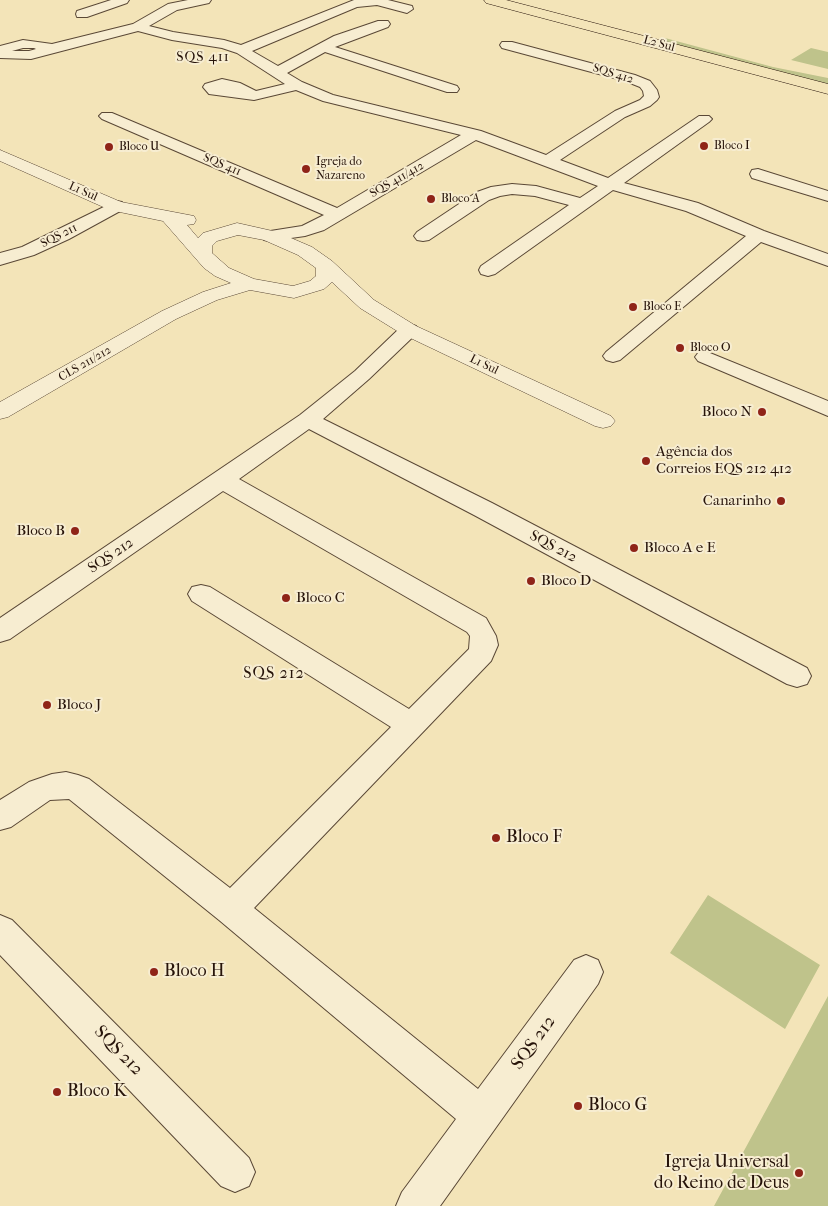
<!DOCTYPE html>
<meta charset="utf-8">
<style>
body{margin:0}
canvas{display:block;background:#f3e4b8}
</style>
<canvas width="828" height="1206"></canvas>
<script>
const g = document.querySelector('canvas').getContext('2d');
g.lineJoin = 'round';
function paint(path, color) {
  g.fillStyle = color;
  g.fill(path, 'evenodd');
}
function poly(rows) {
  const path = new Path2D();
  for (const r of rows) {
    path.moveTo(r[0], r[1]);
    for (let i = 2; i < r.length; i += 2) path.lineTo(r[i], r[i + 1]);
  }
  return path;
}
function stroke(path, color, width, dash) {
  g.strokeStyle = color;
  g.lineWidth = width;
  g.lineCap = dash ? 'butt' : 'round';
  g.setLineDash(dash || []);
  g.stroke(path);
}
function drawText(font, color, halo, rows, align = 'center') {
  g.font = font + ' "IM FELL French Canon",serif';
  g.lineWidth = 4;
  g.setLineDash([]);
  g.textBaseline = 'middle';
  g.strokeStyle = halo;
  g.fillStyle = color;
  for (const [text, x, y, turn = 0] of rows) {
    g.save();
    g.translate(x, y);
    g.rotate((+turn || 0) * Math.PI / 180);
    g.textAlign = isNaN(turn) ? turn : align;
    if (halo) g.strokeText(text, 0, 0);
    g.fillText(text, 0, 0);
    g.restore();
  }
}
paint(poly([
 [665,38,773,67,828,78,828,84,661,41],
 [811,48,828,52,828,69,791,60],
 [708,895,820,965,785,1029,670,953],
 [828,996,828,1206,714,1206]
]), '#bfc38b');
const minor = poly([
 [111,0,129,0,127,3,87,17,77,17,76,14,77,11,111,0],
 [188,0,211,0,209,3,177,10,149,26,173,32,224,40,241,45,354,0,388,0,412,6,413,9,407,13,377,5,357,7,252,51,278,66,334,36,378,21,388,21,390,24,388,27,335,47,457,86,459,89,457,92,447,92,325,52,287,73,302,82,333,95,481,131,546,155,615,111,640,100,644,96,643,91,640,87,625,81,502,48,500,45,502,42,512,42,635,75,650,81,657,90,659,97,657,100,650,106,625,117,560,160,608,178,699,116,709,116,712,119,709,122,624,183,698,203,764,231,828,254,828,266,761,242,620,360,613,362,606,360,603,356,606,352,746,236,686,211,613,190,495,274,488,276,481,274,479,270,481,266,569,205,535,196,512,194,500,196,489,200,429,240,423,241,417,240,414,236,417,232,477,192,491,187,512,184,536,186,580,198,598,186,476,140,324,230,305,236,270,241,264,240,261,236,264,232,302,226,324,215,102,119,99,116,102,113,112,113,337,208,461,135,323,101,296,90,254,100,209,94,203,87,205,84,222,79,240,83,256,91,285,84,237,53,222,48,172,40,138,31,31,59,0,58,0,46,23,40,52,44,133,24,168,4,188,0],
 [23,48,34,48,36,49,29,51,12,51,23,48],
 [758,169,828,191,828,201,752,178,750,174,752,170,758,169],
 [116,201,122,202,125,206,122,210,69,239,34,255,0,265,0,253,22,247,116,201],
 [409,324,416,326,419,330,416,334,369,379,323,419,492,503,807,668,811,676,807,684,797,687,787,684,474,515,309,429,239,479,486,618,496,636,498,645,491,661,254,908,478,1089,574,960,586,955,598,960,603,972,598,984,440,1206,396,1206,402,1192,456,1119,219,920,69,799,50,800,11,827,0,830,0,800,29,782,52,774,66,772,78,775,89,779,230,888,391,727,192,601,188,594,192,587,201,585,210,587,409,709,469,649,470,636,467,632,223,491,10,639,0,642,0,618,300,415,355,371,402,326,409,324],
 [705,351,828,401,828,416,698,361,695,357,698,353,705,351],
 [0,915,12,920,249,1158,255,1172,249,1186,235,1192,221,1186,0,955,0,915]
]);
const tertiary = poly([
 [0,150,121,202,194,216,196,220,194,224,187,225,198,238,203,233,237,223,277,232,312,247,332,261,374,300,416,326,611,416,615,421,611,426,603,428,595,426,402,334,360,308,332,282,324,289,294,298,250,290,217,300,176,319,8,417,0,419,0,402,162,311,203,292,231,283,215,276,204,268,163,221,110,210,0,161,0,150],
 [238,235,264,240,298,255,316,268,316,276,310,281,293,286,254,279,229,268,212,253,212,246,217,241,238,235]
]);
const primary = poly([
 [484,0,506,0,828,84,828,94,486,3,484,0]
]);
stroke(minor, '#5a4836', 2);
stroke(tertiary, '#5a4836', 1);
stroke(primary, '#27140a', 1);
paint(minor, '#f7edd1');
paint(tertiary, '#f7edd1');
paint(primary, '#f3e4b8');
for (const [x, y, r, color] of [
 [704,146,5,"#8f2418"],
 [109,147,5,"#8f2418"],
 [306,169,5,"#8f2418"],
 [431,199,5,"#8f2418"],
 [633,307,5,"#8f2418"],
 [680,348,5,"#8f2418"],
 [762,412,5,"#8f2418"],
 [646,461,5,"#8f2418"],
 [781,501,5,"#8f2418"],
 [75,531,5,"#8f2418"],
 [634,548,5,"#8f2418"],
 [531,581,5,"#8f2418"],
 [286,598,5,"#8f2418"],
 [47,705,5,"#8f2418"],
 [496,838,5,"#8f2418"],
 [154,972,5,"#8f2418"],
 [57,1092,5,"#8f2418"],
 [578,1106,5,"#8f2418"],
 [799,1173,5,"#8f2418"]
]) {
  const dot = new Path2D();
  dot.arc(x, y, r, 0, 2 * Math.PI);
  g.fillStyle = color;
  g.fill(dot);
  stroke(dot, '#f7edd1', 2);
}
drawText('12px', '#27140a', '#f7edd1', [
 ["L2 Sul",659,44,15],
 ["SQS 412",613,74,17],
 ["SQS 411",222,165,23],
 ["SQS 411/412",397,180,-30],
 ["L1 Sul",83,192,24],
 ["SQS 211",59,236,-27],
 ["CLS 211/212",85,364,-30],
 ["L1 Sul",484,365,26]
]);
drawText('12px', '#27140a', '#f7edd1', [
 ["Bloco I",714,146],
 ["Bloco U",119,147],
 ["Igreja do",316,162],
 ["Nazareno",316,176],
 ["Bloco A",441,199],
 ["Bloco E",643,307],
 ["Bloco O",690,348]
], 'left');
g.letterSpacing = '1px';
drawText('14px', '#27140a', '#f7edd1', [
 ["SQS 411",203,58]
]);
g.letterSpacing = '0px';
drawText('15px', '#27140a', '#f7edd1', [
 ["Bloco N",752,412,"right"],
 ["Agência dos",656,452],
 ["Correios EQS 212 412",656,469],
 ["Canarinho",771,501,"right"],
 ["Bloco B",65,531,"right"],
 ["Bloco A e E",644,548],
 ["Bloco D",541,581],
 ["Bloco C",296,598],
 ["Bloco J",57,705]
], 'left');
drawText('15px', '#27140a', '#f7edd1', [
 ["SQS 212",553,547,28],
 ["SQS 212",111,556,-34]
]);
g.letterSpacing = '1px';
drawText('16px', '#27140a', '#f7edd1', [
 ["SQS 212",274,674]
]);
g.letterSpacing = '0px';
drawText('18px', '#27140a', '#f7edd1', [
 ["Bloco F",506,838],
 ["Bloco H",164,972],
 ["Bloco K",67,1092],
 ["Bloco G",588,1106],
 ["Igreja Universal",789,1163,"right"],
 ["do Reino de Deus",789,1184,"right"]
], 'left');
drawText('18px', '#27140a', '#f7edd1', [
 ["SQS 212",534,1043,-54],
 ["SQS 212",118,1051,46]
]);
</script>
